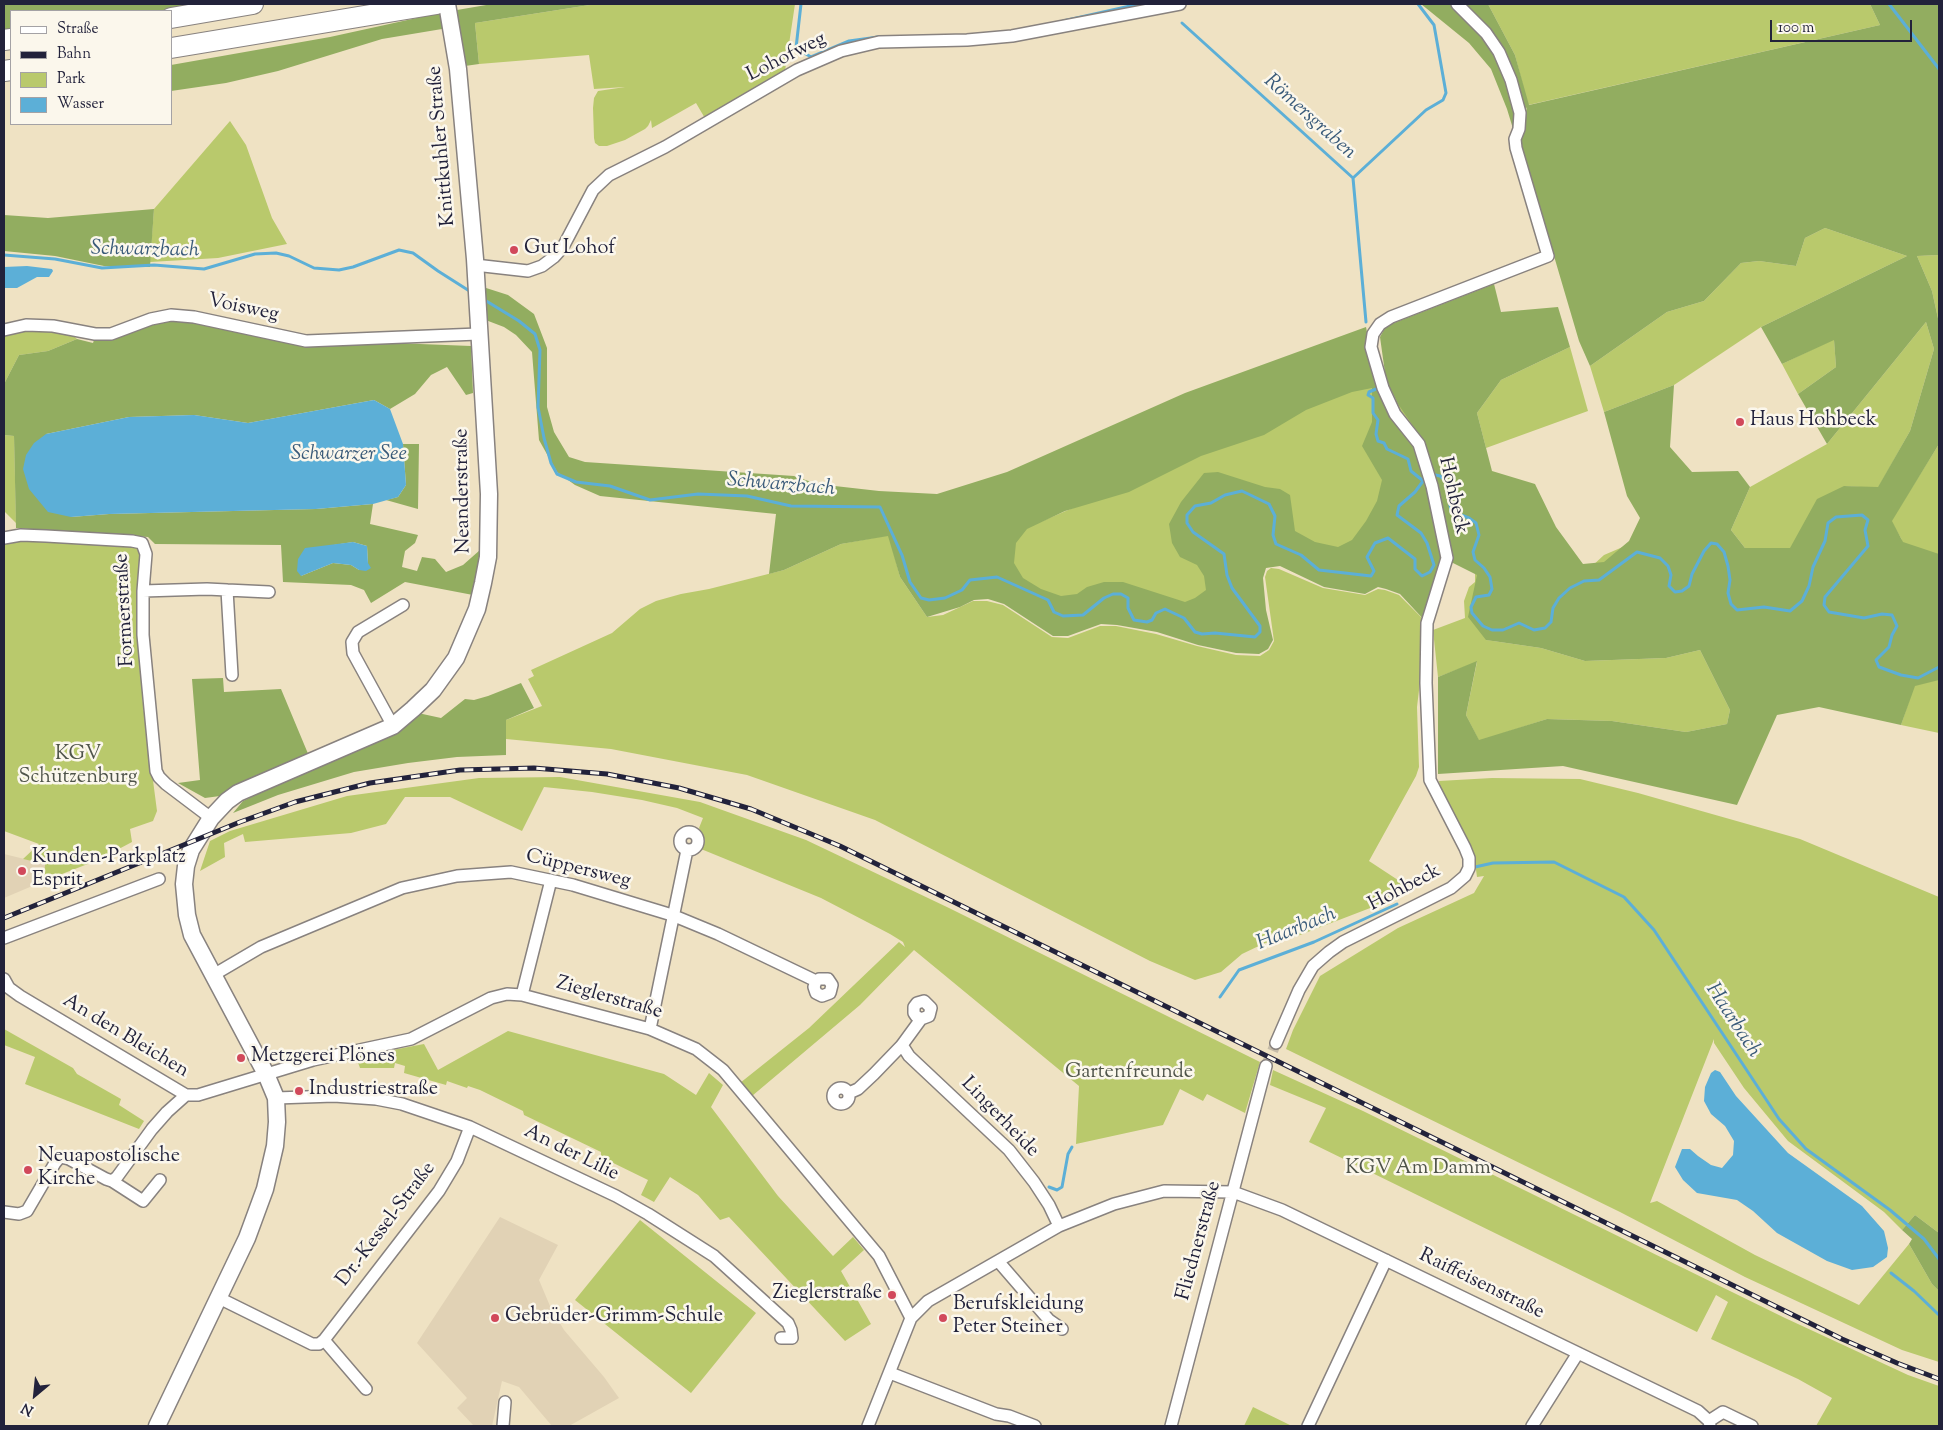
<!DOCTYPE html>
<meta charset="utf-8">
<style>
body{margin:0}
#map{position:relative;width:1943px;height:1430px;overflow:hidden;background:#efe2c3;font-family:"Sorts Mill Goudy",serif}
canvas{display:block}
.frame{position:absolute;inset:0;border:5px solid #22223b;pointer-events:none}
.legend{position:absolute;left:10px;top:10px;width:162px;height:115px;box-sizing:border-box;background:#fbf7ec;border:1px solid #a4a2a5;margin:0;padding:6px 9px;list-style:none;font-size:15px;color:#22223b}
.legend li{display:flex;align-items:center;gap:10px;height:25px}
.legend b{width:25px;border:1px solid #a4a2a5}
.north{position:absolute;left:10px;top:1370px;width:50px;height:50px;-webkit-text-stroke:4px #fbf7ec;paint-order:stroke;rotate:208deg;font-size:14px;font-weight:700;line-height:20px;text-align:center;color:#22223b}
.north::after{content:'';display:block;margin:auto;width:18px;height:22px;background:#22223b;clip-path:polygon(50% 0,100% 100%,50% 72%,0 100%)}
.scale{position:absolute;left:1770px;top:20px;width:142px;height:22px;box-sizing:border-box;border:2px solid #22223b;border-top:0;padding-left:6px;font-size:15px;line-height:18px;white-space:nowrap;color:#22223b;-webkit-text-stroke:4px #fbf7ec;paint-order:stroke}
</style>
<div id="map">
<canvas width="1943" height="1430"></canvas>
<div class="frame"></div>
<ul class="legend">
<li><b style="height:6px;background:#fff"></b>Straße</li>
<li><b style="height:6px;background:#22223b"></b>Bahn</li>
<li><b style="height:14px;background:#b9c96c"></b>Park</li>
<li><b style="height:14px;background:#5cafd7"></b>Wasser</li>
</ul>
<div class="north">N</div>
<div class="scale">100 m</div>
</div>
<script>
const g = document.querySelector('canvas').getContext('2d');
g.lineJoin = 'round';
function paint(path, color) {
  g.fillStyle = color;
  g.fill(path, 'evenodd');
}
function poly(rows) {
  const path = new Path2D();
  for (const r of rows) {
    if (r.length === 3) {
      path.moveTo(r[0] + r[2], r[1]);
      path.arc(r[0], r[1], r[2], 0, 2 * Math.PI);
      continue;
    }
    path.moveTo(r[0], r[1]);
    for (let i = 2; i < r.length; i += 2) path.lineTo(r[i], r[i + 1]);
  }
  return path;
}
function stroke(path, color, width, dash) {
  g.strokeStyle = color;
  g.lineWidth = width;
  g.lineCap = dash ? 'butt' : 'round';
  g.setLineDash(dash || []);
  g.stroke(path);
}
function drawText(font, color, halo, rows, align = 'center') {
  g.font = font + ' "Sorts Mill Goudy",serif';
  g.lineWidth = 5;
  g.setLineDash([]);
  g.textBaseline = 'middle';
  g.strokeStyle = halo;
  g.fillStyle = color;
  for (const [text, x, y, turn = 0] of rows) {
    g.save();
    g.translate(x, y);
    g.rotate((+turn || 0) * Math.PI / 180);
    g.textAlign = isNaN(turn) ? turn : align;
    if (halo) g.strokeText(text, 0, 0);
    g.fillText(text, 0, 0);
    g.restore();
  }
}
paint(poly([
 [4,854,45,864,44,881,4,898],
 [500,1217,558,1245,539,1280,550,1306,564,1330,604,1377,619,1398,569,1426,552,1426,519,1387,502,1381,492,1426,474,1426,457,1408,467,1398,417,1343]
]), '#e1d2b5');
paint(poly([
 [596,4,795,4,785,71,706,120,696,103,652,128,651,120,648,126,645,129,625,140,607,146,599,146,595,143,594,138,593,108,594,98,598,91,625,87,594,89,589,55,479,64,475,23],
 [1488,4,1870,4,1880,25,1528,105,1515,55],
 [230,121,246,145,272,218,287,244,218,258,150,262,154,209],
 [1825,228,1907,256,1761,327,1674,385,1604,412,1590,366,1667,312,1704,301,1741,263,1759,261,1796,266,1805,238],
 [1939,255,1939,323,1932,291,1917,256],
 [1926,322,1934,349,1910,431,1878,488,1844,486,1902,540,1891,521,1939,444,1939,733,1901,725,1911,695,1857,656,1486,640,1541,648,1585,661,1666,658,1700,650,1730,710,1727,724,1686,732,1612,721,1547,719,1479,741,1466,715,1477,662,1438,677,1433,630,1465,618,1464,601,1469,587,1475,582,1475,572,1455,557,1448,568,1445,587,1440,593,1253,536,1268,632,1023,600,913,577,1376,377,1480,498,1566,582,1591,567,1604,555,1639,540,1745,548,1731,530,1750,487,1827,444],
 [27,329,58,330,72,334,77,339,48,351,19,355,4,384,4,336],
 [1834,339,1836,367,1798,394,1782,364],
 [1570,347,1588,411,1486,448,1477,413,1501,380],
 [4,435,14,436,16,523,4,511],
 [889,535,900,577,927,617,943,615,973,601,987,601,1003,605,1052,637,1068,638,1100,626,1116,626,1156,634,1197,646,1236,655,1260,656,1269,650,1274,641,1265,577,1267,571,1271,568,1279,569,1323,588,1365,595,1378,589,1385,590,1399,595,1427,623,1417,707,1419,767,1416,776,1369,861,1404,884,1378,905,1300,935,1265,943,1242,954,1221,972,1195,980,1150,961,875,820,747,775,611,749,506,739,506,720,542,706,528,679,534,676,531,670,612,633,640,609,656,601,681,594,709,589,784,570,841,544],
 [44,539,139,547,142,562,138,580,137,619,143,704,157,811,153,821,130,829,132,842,98,860,44,881,45,864,23,859,39,844,4,831,4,544,12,540],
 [560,777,700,802,806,840,949,908,1260,1062,1245,1113,1207,1094,1203,1101,1180,1089,1163,1125,1076,1144,1079,1086,914,950,860,1005,752,1096,740,1083,809,1028,899,942,905,947,903,942,890,934,821,898,701,849,705,840,699,828,703,818,677,808,642,800,592,792,544,787,522,831,450,797,405,797,386,824,351,833,245,842,243,834,224,843,225,857,200,871,210,841,230,831,347,796,479,778],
 [1492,778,1580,779,1638,793,1800,839,1939,897,1939,1233,1915,1215,1902,1230,1884,1212,1788,1141,1744,1088,1714,1043,1714,1039,1650,1203,1657,1201,1755,1255,1859,1305,1909,1244,1932,1284,1939,1291,1939,1362,1902,1350,1745,1277,1620,1212,1286,1049,1293,1030,1320,976,1398,928,1474,893,1484,876,1477,877,1474,855,1441,795,1439,781],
 [4,1029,73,1068,77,1074,121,1099,119,1105,144,1121,139,1129,25,1084,35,1057,4,1045],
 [508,1031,664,1074,696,1095,709,1073,723,1085,711,1107,778,1196,833,1256,853,1237,864,1250,841,1271,871,1324,845,1341,729,1217,720,1220,698,1195,670,1177,654,1202,641,1195,648,1180,601,1157,601,1152,524,1115,523,1111,480,1090,468,1086,467,1088,447,1081,446,1085,404,1073,405,1066,395,1063,394,1068,360,1068,356,1057,424,1044,438,1070],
 [1273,1070,1363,1111,1785,1318,1908,1375,1939,1386,1939,1426,1816,1426,1832,1398,1798,1379,1711,1339,1728,1302,1716,1295,1697,1332,1309,1142,1326,1108,1270,1085],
 [640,1220,756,1313,691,1393,575,1300],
 [1253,1407,1292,1426,1244,1426]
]), '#b9c96c');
paint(poly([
 [4,4,203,4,157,11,11,11,11,31,4,32],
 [492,4,596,4,475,23,479,64,465,66,457,10],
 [1421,4,1488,4,1515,55,1529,105,1880,25,1870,4,1939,4,1939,255,1917,256,1932,291,1939,323,1939,444,1892,521,1903,542,1939,554,1939,680,1915,686,1901,725,1819,707,1777,715,1737,805,1563,766,1438,774,1438,677,1477,661,1466,715,1479,740,1547,719,1612,721,1686,732,1727,724,1730,710,1700,650,1666,658,1585,661,1541,648,1486,640,1468,617,1477,575,1451,562,1424,442,1398,404,1386,380,1380,337,1386,326,1494,284,1501,312,1558,307,1570,347,1501,380,1477,413,1492,471,1535,484,1556,527,1583,564,1604,562,1629,541,1640,518,1627,496,1604,412,1674,385,1670,447,1692,472,1738,471,1750,487,1731,530,1745,548,1790,548,1817,499,1844,486,1878,487,1910,431,1934,349,1926,322,1827,444,1798,394,1836,367,1834,340,1782,364,1761,327,1907,256,1825,228,1805,238,1796,266,1759,261,1741,263,1704,301,1667,312,1590,366,1579,341,1531,178,1518,145,1527,107,1514,132,1507,109,1491,69,1469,43],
 [444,12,448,28,382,39,278,71,226,83,171,91,171,65,330,37],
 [154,209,150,267,104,266,55,256,4,251,4,215,48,218],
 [483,287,508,295,534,314,547,348,547,407,554,432,569,457,585,462,794,476,817,484,879,491,937,494,1007,472,1185,393,1366,327,1377,384,1419,444,1447,558,1427,623,1400,594,1386,589,1378,587,1365,594,1324,587,1280,566,1266,568,1263,578,1266,610,1273,640,1268,649,1259,654,1236,653,1198,645,1157,632,1117,625,1101,624,1068,636,1053,636,1004,604,988,599,974,600,960,607,927,617,900,577,888,536,841,544,784,570,769,574,776,514,600,496,575,485,557,472,539,440,532,352,516,335,504,327,483,319],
 [1372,388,1372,422,1362,446,1382,480,1377,501,1366,521,1352,540,1338,547,1315,542,1295,531,1290,495,1280,489,1265,487,1218,472,1204,473,1181,502,1169,524,1172,543,1180,557,1197,565,1204,576,1206,590,1195,598,1185,602,1123,582,1104,582,1087,587,1077,594,1061,596,1041,589,1023,578,1014,563,1016,543,1027,529,1065,511,1129,492,1201,456,1264,435,1306,410,1352,392],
 [165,320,193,321,302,344,369,342,471,346,473,393,466,395,447,367,431,375,415,394,390,409,374,400,248,423,194,415,129,417,46,434,71,517,109,514,316,509,373,504,370,524,418,535,415,543,405,551,402,567,417,571,422,557,435,559,446,572,463,565,480,550,473,595,405,582,371,603,364,590,351,585,283,582,281,545,155,544,148,537,16,528,14,436,4,435,4,384,19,355,48,351,77,339,93,343,95,337],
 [353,542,367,546,368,563,359,570,351,565,333,563,301,576,334,545],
 [403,444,419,444,418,509,386,500,398,497,406,485],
 [223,678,224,692,281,689,309,756,245,783,220,796,205,798,178,783,200,780,192,679],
 [521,683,534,708,506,720,506,755,457,757,408,763,354,772,278,795,233,813,243,801,292,778,334,761,363,746,418,713,441,718,465,699,474,700,488,696],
 [1915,1215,1939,1233,1939,1291,1932,1284,1909,1244,1912,1239,1902,1230]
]), '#92ad60');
paint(poly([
 [27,266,52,269,53,271,49,277,37,277,17,288,4,288,4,267],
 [374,400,390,409,403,444,406,485,398,497,373,504,316,509,109,514,71,517,48,512,29,489,23,469,26,455,34,443,46,434,129,417,194,415,248,423],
 [353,542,367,546,368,563,371,568,366,571,359,570,351,565,333,563,301,576,297,571,298,559,305,548],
 [1715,1070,1720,1072,1736,1096,1788,1153,1862,1206,1884,1231,1888,1248,1887,1257,1873,1267,1852,1270,1827,1261,1777,1233,1753,1211,1737,1200,1697,1193,1683,1180,1675,1167,1682,1149,1690,1149,1698,1156,1711,1165,1722,1168,1733,1155,1734,1141,1725,1126,1711,1114,1704,1101,1705,1087,1711,1073]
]), '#5cafd7');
stroke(poly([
 [801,4,796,48,811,57,849,41,878,37],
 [1889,4,1939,69],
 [1063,21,1139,4],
 [1182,23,1353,178,1366,322],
 [1353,178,1426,110,1443,100,1446,93,1434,25,1418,4],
 [4,255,55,259,102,268,154,265,204,269,255,254,276,253,289,256,314,268,339,270,353,267,399,250,413,253,438,271,471,292],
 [483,299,519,321,535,334,540,350,538,407,544,438,551,463,557,474,576,482,610,486,650,500,698,494,747,496,791,506,880,507,902,555,910,582,921,598,929,600,945,598,962,590,970,580,997,577,1048,600,1054,612,1063,616,1083,615,1104,598,1113,594,1121,594,1128,598,1128,608,1134,620,1147,622,1152,620,1156,613,1165,609,1184,618,1195,632,1202,634,1215,633,1255,637,1260,632,1260,626,1232,588,1227,575,1224,554,1193,532,1187,523,1187,515,1195,506,1211,503,1225,495,1242,491,1269,504,1275,516,1273,535,1276,544,1301,555,1319,570,1371,576,1374,571,1367,557,1375,543,1388,538,1415,559,1415,569,1422,576,1430,572,1434,565,1427,543,1421,533,1397,515,1399,506,1415,492,1426,477],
 [1376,389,1369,392,1368,395,1373,398,1373,413,1378,420,1376,434,1378,441,1384,443,1387,449,1408,459,1411,471,1422,480],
 [1431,474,1440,476,1446,481,1451,511,1469,518,1476,523,1479,535,1473,552,1475,560,1484,568,1490,577,1492,589,1489,595,1476,597,1471,607,1472,613,1483,626,1492,630,1503,630,1519,623,1534,630,1545,628,1551,622,1553,608,1559,598,1570,588,1584,581,1599,580,1637,552,1660,558,1668,566,1671,575,1669,586,1675,592,1682,591,1689,586,1692,574,1704,551,1711,543,1717,544,1724,552,1728,566,1730,580,1728,593,1731,604,1737,610,1764,607,1790,611,1802,601,1809,586,1813,567,1825,541,1828,523,1836,517,1862,515,1868,520,1865,530,1868,546,1825,597,1824,605,1829,612,1864,618,1882,614,1892,615,1897,626,1892,635,1889,647,1876,660,1879,667,1901,675,1918,678,1939,667],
 [1475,867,1493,863,1554,862,1624,897,1654,930,1779,1119,1806,1149,1890,1210,1924,1239,1939,1259],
 [1220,997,1239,970,1314,942,1397,904],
 [1049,1187,1057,1190,1062,1187,1068,1154,1072,1147],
 [1891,1273,1914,1291,1939,1315]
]), '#5cafd7', 3);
stroke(poly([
 [1266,1066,1276,1043]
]), '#c6bca8', 11, [11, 5.5]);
const street = poly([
 [475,265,528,271,542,266,554,257,563,247,593,190,609,175,665,147,797,70,841,51,879,42,967,40,1012,36,1180,4],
 [4,330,26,325,53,326,95,334,111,334,151,319,171,315,194,317,306,341,478,334],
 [4,538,21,535,46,536,132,541,142,543,146,554,143,591,143,635,156,771,159,777,166,784,211,818],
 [227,590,269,592],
 [143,591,207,589,227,590,232,675],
 [393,726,353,653,352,642,358,632,403,605],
 [689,841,9],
 [4,938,159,879],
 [215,974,261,947,402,888,457,876,511,872,573,885,672,915,718,934,816,981,819,979,828,979,832,985,830,993,822,996,816,993,814,987,816,981],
 [4,979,9,988,20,996,186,1095,198,1095,313,1060,411,1039,491,998,507,994,522,995,650,1029,696,1049,723,1070,879,1256,911,1318],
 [522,995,551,880],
 [650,1029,687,850],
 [1276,1043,1299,990,1313,966,1329,952,1343,942,1451,888,1465,876,1469,868,1469,858,1465,848,1430,780,1426,683,1427,623,1447,558,1432,486,1419,444,1395,414,1383,388,1371,347,1373,334,1380,324,1391,317,1548,256,1516,148,1515,139,1519,129,1520,113,1511,80,1499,52,1486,33,1457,4],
 [902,1045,909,1056,1009,1150,1034,1182,1049,1205,1059,1226],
 [841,1096,8],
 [849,1093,858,1089,874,1074,902,1045,921,1019,929,1016,931,1008,924,1001,917,1003,914,1007,914,1013,916,1016,921,1019],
 [276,1098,334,1096,376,1099,402,1104,470,1127,616,1196,648,1214,714,1256,788,1323,791,1330,792,1338,781,1338],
 [112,1181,143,1201,160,1180],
 [4,1212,19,1214,27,1211,55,1163,60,1157,69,1159,106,1179,112,1181,117,1177,152,1129,167,1112,186,1095],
 [998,1261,1049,1320,1062,1329],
 [219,1298,312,1344,319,1344,324,1340,439,1191,457,1161,470,1127],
 [324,1340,366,1389],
 [890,1373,996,1414,1009,1416,1035,1426],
 [1709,1421,1723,1412,1752,1426],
 [503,1426,505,1402],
 [868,1426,911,1318,928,1301,1059,1226,1114,1204,1164,1191,1233,1192,1282,1210,1698,1411,1709,1421,1710,1426],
 [1171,1426,1266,1066],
 [1308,1426,1386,1260],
 [1532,1426,1578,1353]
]);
const secondary = poly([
 [157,1426,247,1238,265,1189,275,1146,277,1122,276,1098,266,1074,192,935,187,915,184,884,186,866,191,850,211,818,227,801,238,793,393,726,413,709,433,690,456,658,477,609,483,583,488,557,489,494,475,259,458,69,447,4]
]);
const highway = poly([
 [171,18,253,4],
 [4,40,11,39],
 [171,48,437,4],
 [4,71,11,70]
]);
stroke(street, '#88827f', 14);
stroke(secondary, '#88827f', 19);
stroke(highway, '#88827f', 22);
stroke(street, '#fff', 11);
stroke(secondary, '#fff', 16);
stroke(highway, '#fff', 20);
const rail = poly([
 [4,918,240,822,295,802,370,783,460,770,534,768,607,774,679,788,751,809,840,846,1842,1339,1897,1363,1939,1379]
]);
stroke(rail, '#22223b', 5);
stroke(rail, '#fbf7ec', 3, [9]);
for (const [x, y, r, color] of [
 [514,250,5,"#d1495b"],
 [1740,422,5,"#d1495b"],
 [22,871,5,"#d1495b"],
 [241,1058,5,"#d1495b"],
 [299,1091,5,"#d1495b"],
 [28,1170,5,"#d1495b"],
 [892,1295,5,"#d1495b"],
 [495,1318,5,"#d1495b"],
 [943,1318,5,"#d1495b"]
]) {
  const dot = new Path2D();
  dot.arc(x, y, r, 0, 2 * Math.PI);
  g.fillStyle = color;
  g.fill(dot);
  stroke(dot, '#fbf7ec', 2);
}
drawText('20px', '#22223b', '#fbf7ec', [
 ["Lohofweg",787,58,-27],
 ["Knittkuhler Straße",443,146,-95],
 ["Voisweg",243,309,12],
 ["Neanderstraße",464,491,-91],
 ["Hohbeck",1452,496,77],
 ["Formerstraße",126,610,-93],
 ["Cüppersweg",578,870,14],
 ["Hohbeck",1405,889,-28],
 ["Zieglerstraße",609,999,16],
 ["An den Bleichen",125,1037,31],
 ["Lingerheide",999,1118,46],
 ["An der Lilie",571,1154,26],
 ["Dr.-Kessel-Straße",387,1225,-53],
 ["Fliednerstraße",1200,1241,-75],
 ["Raiffeisenstraße",1481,1285,26]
]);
drawText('20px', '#22223b', '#fbf7ec', [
 ["Gut Lohof",524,250],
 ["Haus Hohbeck",1750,422],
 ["Kunden-Parkplatz",32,859],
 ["Esprit",32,882],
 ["Metzgerei Plönes",251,1058],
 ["Industriestraße",309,1091],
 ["Neuapostolische",38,1158],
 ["Kirche",38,1181],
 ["Zieglerstraße",882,1295,"right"],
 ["Berufskleidung",953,1306],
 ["Peter Steiner",953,1329],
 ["Gebrüder-Grimm-Schule",505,1318]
], 'left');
drawText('20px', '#4f544a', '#fbf7ec', [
 ["KGV",78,756],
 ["Schützenburg",78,779],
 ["Gartenfreunde",1129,1074],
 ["KGV Am Damm",1418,1170]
]);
drawText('italic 21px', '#395a79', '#fbf7ec', [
 ["Römersgraben",1309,118,42],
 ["Schwarzbach",145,251,1],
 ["Schwarzer See",349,455],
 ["Schwarzbach",781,486,5],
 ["Haarbach",1297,930,-22],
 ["Haarbach",1732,1021,57]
]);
</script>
